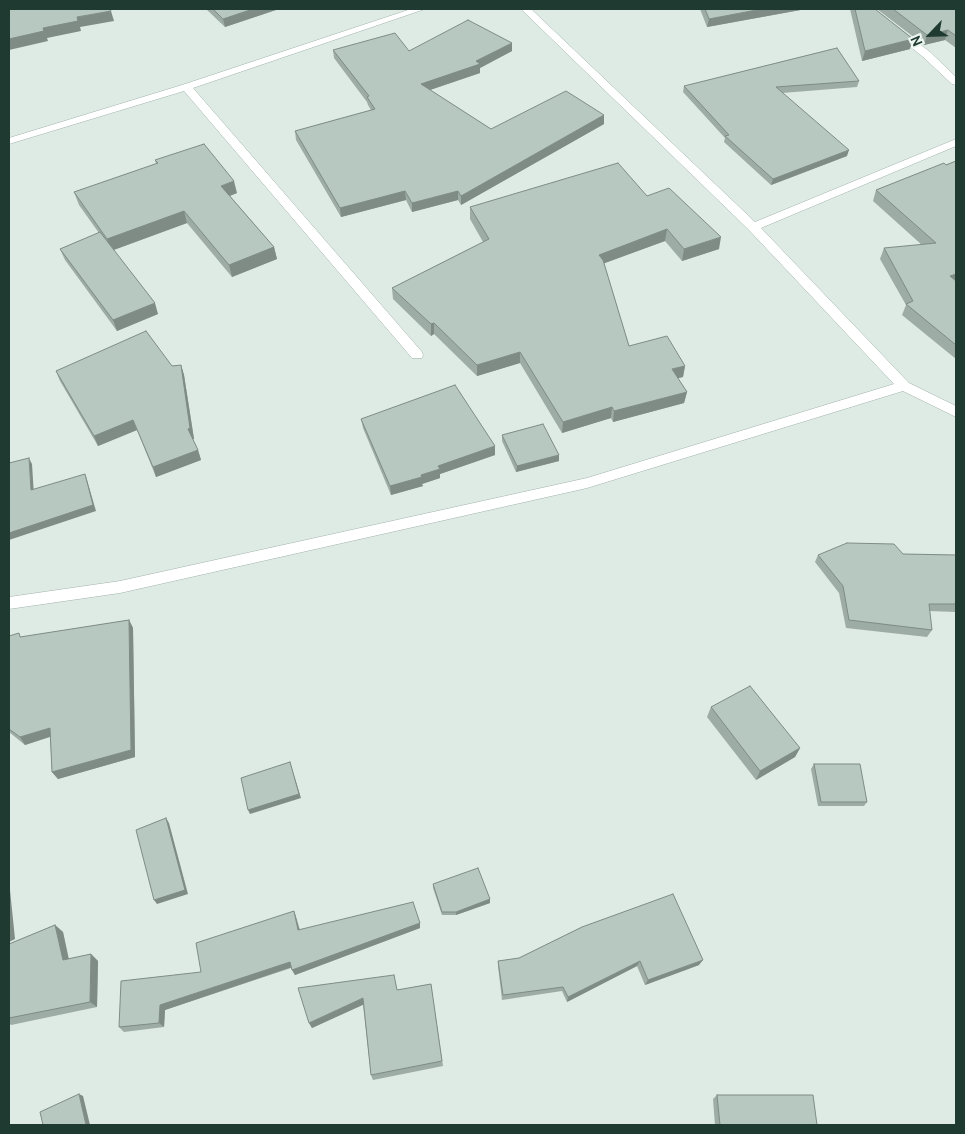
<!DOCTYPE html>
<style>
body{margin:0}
#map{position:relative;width:965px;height:1134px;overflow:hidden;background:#deeae4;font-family:Cabin,sans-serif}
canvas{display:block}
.frame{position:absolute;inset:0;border:10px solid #1f3b31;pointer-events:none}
.north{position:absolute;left:905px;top:10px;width:50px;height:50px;-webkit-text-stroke:4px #eef7f2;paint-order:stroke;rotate:246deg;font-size:14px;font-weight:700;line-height:20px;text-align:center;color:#1f3b31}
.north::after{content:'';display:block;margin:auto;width:18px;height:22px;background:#1f3b31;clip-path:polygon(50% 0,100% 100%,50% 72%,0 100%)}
</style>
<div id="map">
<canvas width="965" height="1134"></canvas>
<div class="frame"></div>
<div class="north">N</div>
</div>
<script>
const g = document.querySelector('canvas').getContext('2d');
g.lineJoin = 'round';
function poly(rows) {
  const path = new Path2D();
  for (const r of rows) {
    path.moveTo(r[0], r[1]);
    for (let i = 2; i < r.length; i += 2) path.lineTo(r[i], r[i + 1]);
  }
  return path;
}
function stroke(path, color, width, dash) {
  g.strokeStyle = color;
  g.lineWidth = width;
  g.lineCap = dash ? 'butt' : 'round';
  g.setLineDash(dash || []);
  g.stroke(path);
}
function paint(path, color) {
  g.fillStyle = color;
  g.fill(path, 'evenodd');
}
const minor = poly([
 [411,9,425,9,193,88,422,352,423,355,422,358,412,358,184,91,9,144,9,138,182,85,411,9],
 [521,9,531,9,755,222,956,139,956,146,761,228,909,383,956,406,956,417,903,391,587,488,120,593,9,609,9,597,120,581,587,478,894,384,749,230,521,9],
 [863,9,874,9,930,52,956,77,956,85,952,84,922,56,863,9]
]);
stroke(minor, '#a1b2ab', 1);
paint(minor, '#fff');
paint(poly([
 [206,9,279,9,225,27],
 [700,9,806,9,707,27],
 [850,9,875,9,910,49,862,61],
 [877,9,956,9,956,48,945,40,924,45],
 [512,43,512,51,480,68,480,73,430,90,491,129,604,115,604,124,461,205,458,200,412,212,406,200,341,217,296,140,295,131,371,110,368,105,367,102,334,58,333,50,409,51],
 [859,81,857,87,782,93,847,156,771,185,724,142,725,138,683,92,684,86],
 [155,160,237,193,230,196,274,247,277,259,232,277,187,223,113,250,158,314,117,331,65,260,60,249,99,233,79,205,74,192,156,164],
 [956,161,956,359,902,315,906,305,880,259,884,248,922,245,873,201,876,190],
 [647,196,719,249,682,261,665,241,604,263,629,346,685,366,683,377,678,378,687,392,684,403,613,422,611,418,562,433,520,363,477,376,434,334,431,336,393,299,392,288,483,242,470,219,470,207],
 [181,365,184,375,194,439,193,439,198,450,201,460,156,477,137,430,98,446,60,381,56,371,172,366],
 [361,419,495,446,495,455,440,474,440,478,422,484,423,486,391,495,363,428],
 [502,435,559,455,559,461,516,472,502,441],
 [903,554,956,555,956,612,929,611,932,630,927,637,846,628,839,593,815,562,818,555],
 [129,620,133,628,135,757,58,779,52,772,50,737,25,745,9,732,9,636,22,637],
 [711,707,800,748,795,757,756,780,707,717],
 [814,764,867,802,864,806,818,806,811,769],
 [433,884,490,899,490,903,456,915,442,915,433,888],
 [294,911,296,917,300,930,420,923,420,928,295,975,291,968,165,1010,164,1027,124,1032,119,1027],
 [55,925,63,932,69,959,91,954,98,961,97,1007,11,1025,9,1023,9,944],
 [582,927,699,965,645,985,637,966,567,1002,562,991,502,1000,498,966,498,961,519,958],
 [431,984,443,1066,373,1080,371,1075,363,1004,312,1028,309,1023,397,990],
 [717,1095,817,1125,715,1125,713,1099]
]), '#9daca4');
paint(poly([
 [253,9,279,9,225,27,223,19],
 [762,9,806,9,707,27,709,19],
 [111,11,114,21,80,27,81,31,47,38,48,41,9,50,9,39,77,17],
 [948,30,945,40,924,45,927,35],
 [913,39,910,49,862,61,865,51],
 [512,43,512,51,480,68,480,73,421,93,421,84,476,61],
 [604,115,604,124,461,205,461,196],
 [849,150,847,156,771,185,773,179],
 [234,181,237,193,224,198,221,186],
 [405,191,406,200,341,217,340,208],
 [458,191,458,200,412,212,412,203],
 [184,211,187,223,111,251,107,239],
 [667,229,665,241,597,266,599,255],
 [721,237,719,249,682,261,684,249],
 [274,247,277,259,232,277,229,265],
 [956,274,956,282,950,276],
 [155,303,158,314,117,331,113,320],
 [434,323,434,334,431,336,431,324],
 [520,352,520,363,477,376,477,365],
 [181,365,184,375,194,439,191,439,188,429],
 [685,366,683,377,670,380,672,369],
 [687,392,684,403,613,422,614,411],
 [612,407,611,418,562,433,563,422],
 [133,420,137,430,98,446,94,436],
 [495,446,495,455,440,474,440,478,422,484,423,486,391,495,390,486,421,475,438,466],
 [198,450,201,460,156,477,153,467],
 [559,455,559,461,516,472,517,466],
 [29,458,32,464,34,496,31,490],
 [85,474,87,480,96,511,9,540,9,533],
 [129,620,133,628,135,757,58,779,52,772],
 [50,728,55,735,25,745,20,737],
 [800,748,795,757,756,780,760,771],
 [290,762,301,798,250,814,248,810],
 [166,818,169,823,188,894,157,904,154,900],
 [9,889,10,890,15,939,9,942],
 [490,899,490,903,456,915,456,912],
 [294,911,296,917,301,936,298,930],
 [420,923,420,928,295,975,292,970],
 [55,925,63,932,70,966,63,960],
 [91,954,98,961,97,1007,90,1002],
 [703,960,699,965,645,985,648,980],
 [640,961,637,966,567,1002,568,997],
 [290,962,292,967,165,1010,164,1027,159,1023,160,1005],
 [363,998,365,1004,312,1028,309,1023],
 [79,1094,83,1096,90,1125,86,1125]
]), '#7f8c86');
const building = poly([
 [9,9,110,9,111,11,77,17,78,21,43,28,44,31,9,39,9,9],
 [213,9,253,9,223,19,213,9],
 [705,9,762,9,709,19,705,9],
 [855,9,875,9,913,39,865,51,855,9],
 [893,9,956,9,956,36,948,30,927,35,893,9],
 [468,20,512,43,476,61,480,64,421,84,491,129,566,91,604,115,461,196,458,191,412,203,405,191,340,208,295,131,375,109,367,97,369,96,333,50,395,33,409,51,468,20],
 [837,48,859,81,776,87,849,150,773,179,725,136,729,135,684,86,837,48],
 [204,144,234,181,221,186,274,247,229,265,184,211,107,239,74,192,158,163,155,160,204,144],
 [956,161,956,274,950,276,956,281,956,345,906,304,913,301,884,248,936,243,876,190,944,163,946,165,956,161],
 [618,163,647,196,669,188,721,237,684,249,667,229,599,255,603,260,629,346,667,336,685,366,672,369,687,392,614,411,612,407,563,422,520,352,477,365,434,323,431,324,392,288,489,239,470,207,618,163],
 [100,232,155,303,113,320,60,249,100,232],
 [146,331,172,366,181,365,190,428,188,429,198,450,153,467,133,420,94,436,56,371,146,331],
 [455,385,495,446,438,466,440,469,421,475,422,477,390,486,361,419,455,385],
 [543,424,559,455,517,466,502,435,543,424],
 [29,458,31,490,85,474,93,505,9,533,9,463,29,458],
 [847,543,894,544,903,554,956,555,956,604,929,604,932,630,849,620,843,586,818,555,847,543],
 [129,620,131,750,52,772,50,728,20,737,9,729,9,636,19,633,20,637,129,620],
 [750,686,800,748,760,771,711,707,750,686],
 [290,762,299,794,248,810,241,778,290,762],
 [814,764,860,764,867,802,821,802,814,764],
 [166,818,185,890,154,900,136,830,166,818],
 [478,868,490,899,456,912,442,912,433,884,478,868],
 [673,894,703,960,648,980,640,961,568,997,563,987,503,995,498,961,519,958,582,927,673,894],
 [413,902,420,923,292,970,290,962,160,1005,159,1023,119,1027,121,981,201,972,196,943,294,911,298,930,413,902],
 [55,925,63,960,91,954,90,1002,9,1018,9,944,55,925],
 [394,975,397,990,431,984,442,1061,371,1075,363,998,309,1023,298,988,394,975],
 [79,1094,86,1125,43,1125,40,1112,79,1094],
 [717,1095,813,1095,817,1125,720,1125,717,1095]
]);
paint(building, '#b6c8bf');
stroke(building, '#7f8c86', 1);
</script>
